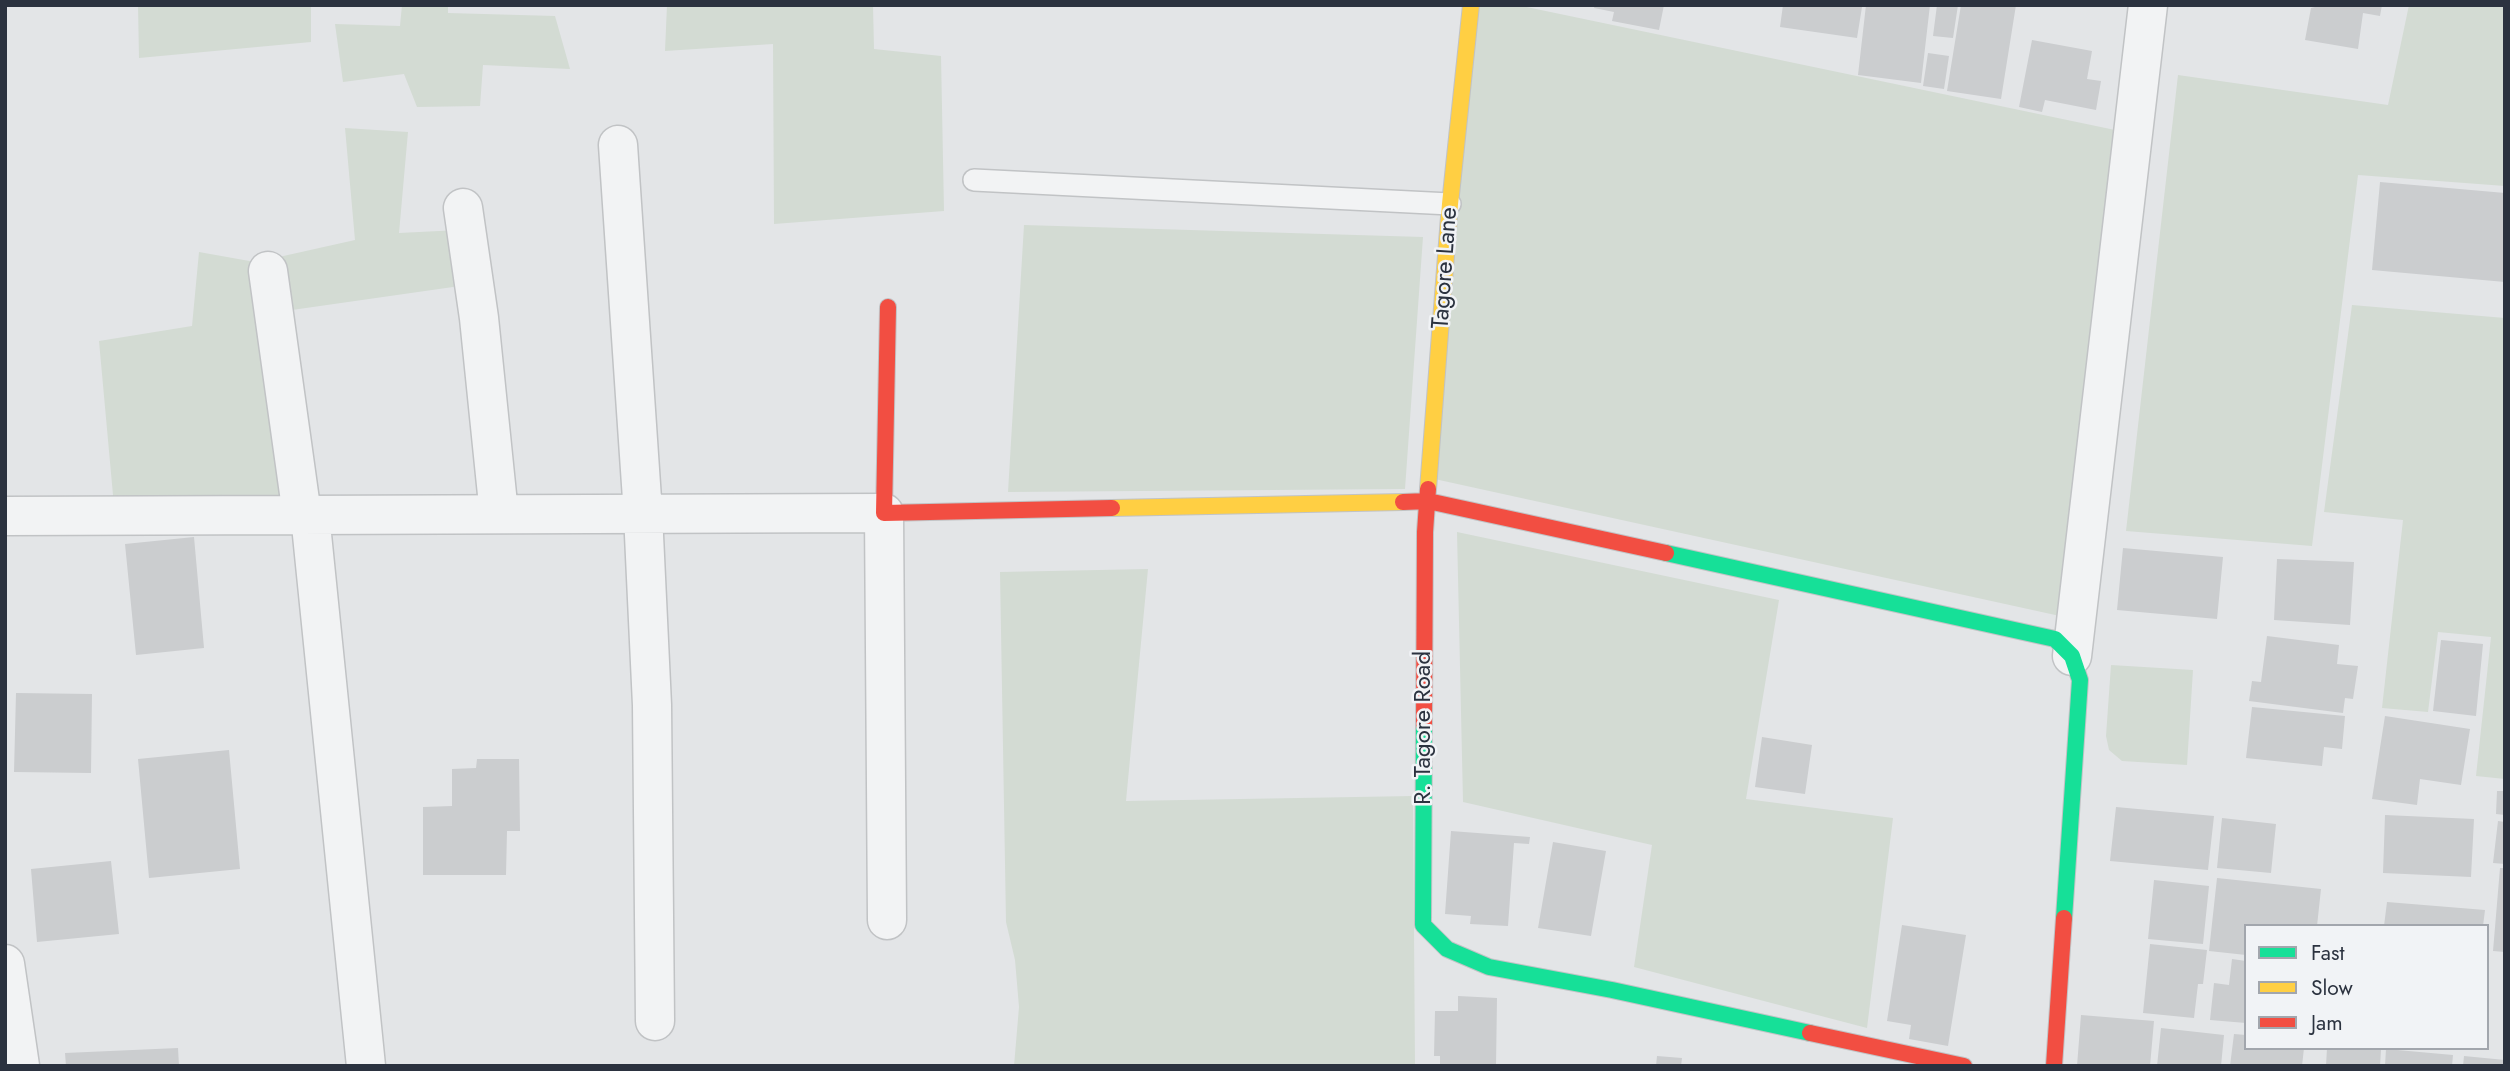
<!DOCTYPE html>
<style>
body{margin:0}
#map{position:relative;width:2510px;height:1071px;overflow:hidden;background:#e3e5e7;font-family:Jost,sans-serif}
canvas{display:block}
.frame{position:absolute;inset:0;border:7px solid #2b323f;pointer-events:none}
.legend{position:absolute;left:2244px;top:924px;width:245px;height:126px;box-sizing:border-box;background:#f1f3f6;border:2px solid #a2a6ad;margin:0;padding:9px 12px;list-style:none;font-size:21px;color:#2b323f}
.legend li{display:flex;align-items:center;gap:14px;height:35px}
.legend b{width:35px;border:2px solid #a2a6ad}
</style>
<div id="map">
<canvas width="2510" height="1071"></canvas>
<div class="frame"></div>
<ul class="legend">
<li><b style="height:9px;background:#16e098"></b>Fast</li>
<li><b style="height:9px;background:#ffcf43"></b>Slow</li>
<li><b style="height:9px;background:#f24e42"></b>Jam</li>
</ul>
</div>
<script>
const g = document.querySelector('canvas').getContext('2d');
g.lineJoin = 'round';
function paint(path, color) {
  g.fillStyle = color;
  g.fill(path, 'evenodd');
}
function poly(rows) {
  const path = new Path2D();
  for (const r of rows) {
    path.moveTo(r[0], r[1]);
    for (let i = 2; i < r.length; i += 2) path.lineTo(r[i], r[i + 1]);
  }
  return path;
}
function stroke(path, color, width, dash) {
  g.strokeStyle = color;
  g.lineWidth = width;
  g.lineCap = dash ? 'butt' : 'round';
  g.setLineDash(dash || []);
  g.stroke(path);
}
function drawText(font, color, halo, rows, align = 'center') {
  g.font = font + ' Jost,sans-serif';
  g.lineWidth = 5;
  g.setLineDash([]);
  g.textBaseline = 'middle';
  g.strokeStyle = halo;
  g.fillStyle = color;
  for (const [text, x, y, turn = 0] of rows) {
    g.save();
    g.translate(x, y);
    g.rotate((+turn || 0) * Math.PI / 180);
    g.textAlign = isNaN(turn) ? turn : align;
    if (halo) g.strokeText(text, 0, 0);
    g.fillText(text, 0, 0);
    g.restore();
  }
}
paint(poly([
 [138,5,311,5,311,42,139,58],
 [402,5,448,5,448,13,555,16,570,69,483,65,480,106,417,107,404,74,343,82,335,24,400,26],
 [667,5,873,5,874,49,941,56,944,211,774,224,773,44,665,51],
 [1471,5,1517,5,2139,135,2069,618,1430,478],
 [2409,5,2505,5,2505,186,2358,175,2312,546,2126,531,2178,75,2388,105],
 [345,128,408,132,399,233,479,229,474,284,285,311,270,259,355,240],
 [1024,225,1423,237,1405,489,1008,492],
 [199,252,255,262,292,502,115,517,99,341,192,326],
 [2352,305,2505,318,2505,779,2476,776,2491,637,2438,632,2428,712,2382,708,2403,520,2324,512],
 [1457,532,1779,600,1746,799,1893,818,1867,1028,1634,967,1652,845,1463,802],
 [1148,569,1126,801,1413,796,1415,1066,1014,1066,1019,1007,1015,960,1006,922,1000,572],
 [2111,665,2193,670,2187,765,2122,761,2109,750,2106,736]
]), '#d3dbd3');
paint(poly([
 [1595,5,1664,5,1659,30,1612,21,1614,12,1594,8],
 [1783,5,1852,5,1862,7,1857,38,1780,27],
 [1866,5,1930,5,1921,83,1858,75],
 [1937,5,1958,5,1953,38,1933,36],
 [1961,5,2016,5,2001,99,1947,91],
 [2323,5,2382,5,2380,16,2363,13,2358,49,2305,40,2311,8],
 [2032,40,2092,51,2087,79,2101,81,2096,110,2045,100,2042,112,2019,107],
 [1928,53,1949,56,1944,89,1923,86],
 [2380,182,2505,193,2505,282,2372,270],
 [194,537,204,648,136,655,125,544],
 [2123,548,2223,557,2217,619,2117,610],
 [2277,559,2354,562,2350,625,2274,620],
 [2267,636,2339,645,2337,664,2358,666,2353,699,2345,698,2343,713,2249,701,2252,681,2261,682],
 [2441,640,2483,644,2476,716,2433,711],
 [16,693,92,694,91,773,14,772],
 [2252,707,2345,716,2342,749,2324,747,2322,766,2246,758],
 [2385,716,2470,729,2461,785,2420,779,2417,805,2372,799],
 [1762,737,1812,745,1805,794,1755,787],
 [229,750,240,869,149,878,138,759],
 [477,759,519,759,520,831,507,831,506,875,423,875,423,807,452,806,452,769,476,768],
 [2497,791,2505,791,2505,815,2496,814],
 [2116,807,2214,816,2208,870,2110,861],
 [2385,815,2474,819,2471,877,2383,873],
 [2222,818,2276,824,2271,873,2217,868],
 [2498,821,2505,822,2505,864,2493,863],
 [1451,831,1530,837,1529,844,1514,843,1508,926,1470,924,1471,916,1445,914],
 [1553,842,1606,851,1591,936,1538,928],
 [111,861,119,934,37,942,31,869],
 [2500,868,2505,868,2505,952,2493,951],
 [2217,878,2321,889,2317,926,2246,926,2246,955,2209,951],
 [2154,880,2209,886,2203,944,2148,939],
 [2387,902,2485,910,2483,926,2384,926],
 [1902,925,1966,935,1948,1046,1909,1039,1911,1025,1887,1021],
 [2150,944,2207,950,2203,984,2198,984,2194,1018,2143,1013],
 [2232,959,2246,961,2246,1023,2210,1020,2214,983,2229,985],
 [1458,996,1497,998,1496,1066,1440,1066,1440,1056,1434,1056,1435,1011,1458,1011],
 [2081,1015,2154,1021,2150,1066,2077,1066],
 [2161,1028,2224,1035,2221,1066,2157,1066],
 [2234,1034,2246,1035,2246,1048,2304,1048,2302,1066,2230,1066],
 [178,1048,179,1066,66,1066,65,1053],
 [2327,1048,2381,1050,2380,1066,2326,1066],
 [2386,1049,2453,1055,2452,1066,2385,1066],
 [1657,1056,1682,1058,1681,1066,1656,1066],
 [2464,1056,2505,1060,2505,1066,2463,1066]
]), '#cbcdcf');
const lane = poly([
 [974,180,1450,204]
]);
const street = poly([
 [618,145,643,514,652,705,655,1021],
 [463,208,479,318,499,514],
 [268,271,302,515],
 [310,515,366,1066],
 [5,516,884,513,887,920],
 [2072,656,2148,5],
 [5,964,20,1066]
]);
const fast = poly([
 [1666,553,2055,639,2072,656,2080,680,2064,918],
 [1424,725,1423,925,1447,949,1489,967,1612,990,1810,1033]
]);
const slow = poly([
 [1428,489,1450,204,1471,5],
 [1112,508,1403,502]
]);
const jam = poly([
 [888,307,884,513,1112,508],
 [1403,502,1428,501,1666,553],
 [1424,725,1425,532,1428,489],
 [1810,1033,1964,1066],
 [2054,1066,2064,918]
]);
stroke(lane, '#c1c3c5', 24);
stroke(street, '#c1c3c5', 41);
stroke(fast, '#c1c3c5', 18);
stroke(slow, '#c1c3c5', 18);
stroke(jam, '#c1c3c5', 18);
stroke(lane, '#f2f3f4', 21);
stroke(street, '#f2f3f4', 38);
stroke(fast, '#16e098', 16);
stroke(slow, '#ffcf43', 16);
stroke(jam, '#f24e42', 16);
drawText('24px', '#2b323f', '#f1f3f6', [
 ["Tagore Lane",1446,268,-86],
 ["R. Tagore Road",1424,728,-90]
]);
</script>
